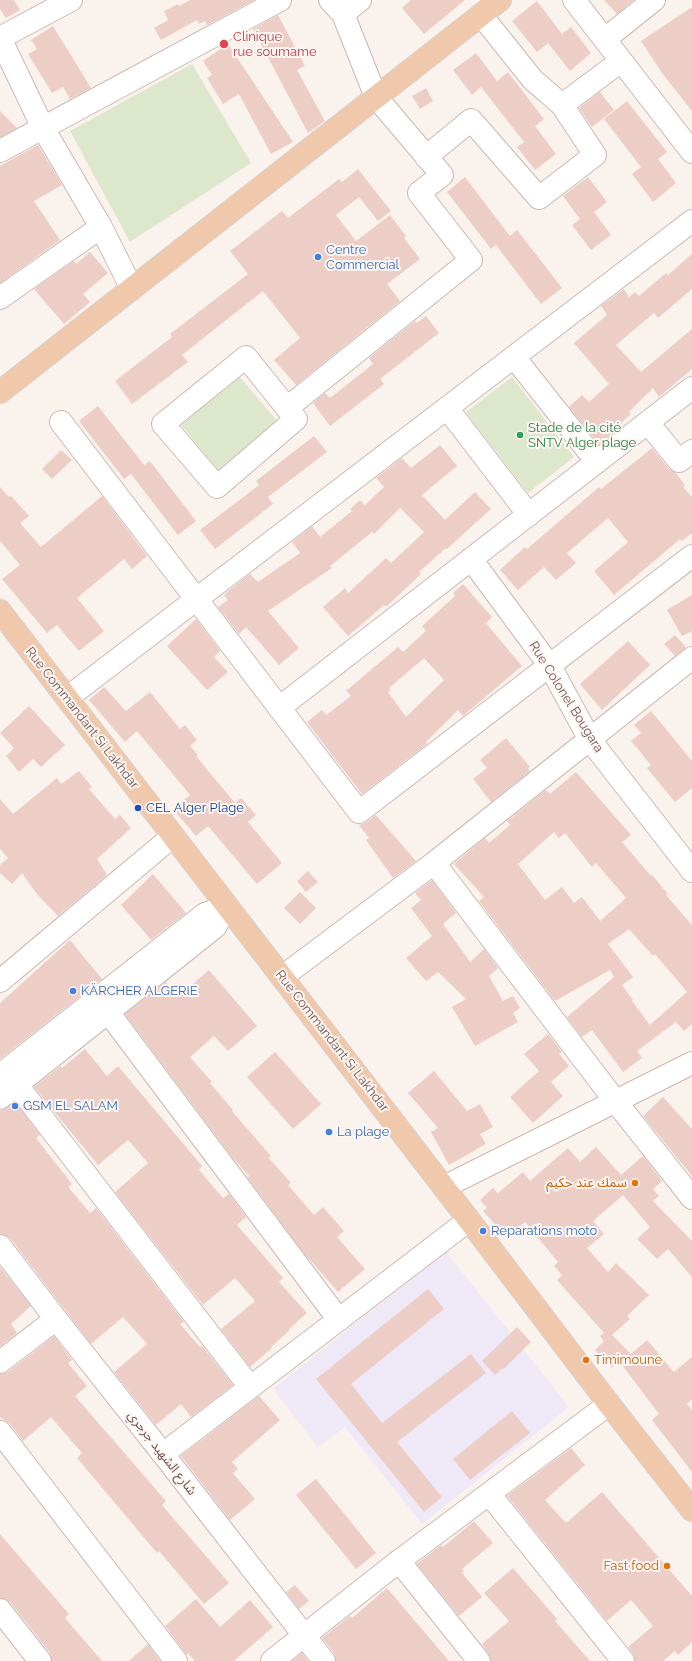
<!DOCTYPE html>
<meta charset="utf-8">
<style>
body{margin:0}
canvas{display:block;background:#faf2ec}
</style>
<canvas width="692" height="1661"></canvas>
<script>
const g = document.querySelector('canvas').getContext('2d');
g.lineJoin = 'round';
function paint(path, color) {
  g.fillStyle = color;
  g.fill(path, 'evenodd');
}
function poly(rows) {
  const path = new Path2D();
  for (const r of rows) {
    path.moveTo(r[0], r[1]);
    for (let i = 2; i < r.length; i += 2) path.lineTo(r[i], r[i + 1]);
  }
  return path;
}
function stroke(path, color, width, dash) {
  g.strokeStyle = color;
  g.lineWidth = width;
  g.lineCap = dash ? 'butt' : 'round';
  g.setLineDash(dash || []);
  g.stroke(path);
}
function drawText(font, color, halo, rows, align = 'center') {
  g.font = font + ' Raleway,"Noto Sans Arabic",sans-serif';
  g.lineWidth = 4;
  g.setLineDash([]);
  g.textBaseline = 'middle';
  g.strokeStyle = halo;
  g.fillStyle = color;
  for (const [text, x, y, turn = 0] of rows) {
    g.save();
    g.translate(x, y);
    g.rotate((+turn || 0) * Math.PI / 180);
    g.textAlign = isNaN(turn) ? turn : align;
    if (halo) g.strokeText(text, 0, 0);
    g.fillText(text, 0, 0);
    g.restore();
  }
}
paint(poly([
 [446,1252,569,1407,422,1524,345,1427,318,1447,273,1389]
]), '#eee8f7');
paint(poly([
 [192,64,251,163,130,242,70,131],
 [240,377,277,421,218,470,181,425],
 [512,377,574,457,528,493,466,412]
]), '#dde7cb');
paint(poly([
 [0,0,14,0,20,10,6,18,0,9],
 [190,0,254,0,207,25,205,21,199,24,197,20,161,40,154,28,168,20,164,11,178,4,179,6],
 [411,0,465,0,424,34,402,8],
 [604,0,634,0,617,14],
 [537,1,562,34,571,27,591,53,570,71,548,43,537,52,512,21],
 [692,7,692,111,662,73,641,41],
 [278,15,305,66,297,70,325,121,308,133,253,29],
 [53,26,91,88,70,99,63,87,52,93,28,54,37,49,31,40],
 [228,44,293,142,271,154,239,94,223,104,207,78,212,75,203,61],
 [476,53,497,81,508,72,544,119,535,126,556,154,535,170,517,147,524,142,481,87,472,95,453,70],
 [426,88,433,101,420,109,412,96],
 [600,92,614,110,592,127,579,108],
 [627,101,667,152,658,159,676,183,653,202,632,174,641,167,604,119],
 [0,111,17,128,0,137],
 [38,145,62,185,34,201,60,240,0,283,0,166],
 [358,169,391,211,378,221,359,197,336,215,356,241,390,215,406,236,404,238,420,259,387,284,400,301,296,385,274,360,300,338,263,291,182,355,188,362,132,404,115,381,172,337,170,334,248,274,230,251,282,211,288,218,339,179,342,182],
 [465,177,510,236,517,230,562,288,541,304,496,245,491,249,447,192],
 [588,177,607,202,594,212,611,235,591,250,572,225,580,219,563,196],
 [90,252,108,273,83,294,90,302,64,324,34,289,74,261,76,264],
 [692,254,692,289,658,318,654,313,616,345,641,372,692,329,692,369,659,397,653,388,629,412,631,414,610,433,611,435,599,444,569,407,582,395,589,402,609,384,574,343,607,315,601,306,624,289,629,297,635,292,639,296,666,273,668,275],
 [426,316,439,333,380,379,384,384,330,426,313,403,325,393,330,398,373,364,369,358,415,321,417,323],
 [98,406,144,465,150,461,196,521,178,535,131,474,124,479,79,421],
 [314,436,327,452,268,497,273,504,215,549,200,530,259,485,256,481],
 [440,445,457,466,422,495,445,520,475,492,491,509,447,549,446,548,419,572,421,574,386,607,384,605,348,636,323,607,345,588,348,593,386,558,391,563,424,532,400,508,374,534,372,532,330,566,332,568,268,611,299,648,279,665,246,627,239,634,218,607,228,600,224,595,232,588,250,574,258,582,300,553,292,542,312,526,320,537,352,511,350,509,360,500,365,505,384,487,376,478,402,458,411,468],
 [652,448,669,469,676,473,685,485,683,487,692,497,692,533,682,541,680,539,614,595,594,571,628,542,608,518,567,553,576,563,556,580,544,567,518,590,500,570,525,547,527,549,599,487,601,489],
 [61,450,72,460,52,479,42,469],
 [0,487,9,497,11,496,29,516,20,523,41,547,102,496,147,556,132,569,124,559,77,598,104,631,79,651,57,625,47,633,2,579,20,565,0,541],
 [463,584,492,617,486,623,522,666,463,716,458,710,426,742,427,744,362,794,307,722,322,710,326,715,351,696,346,691,398,647,403,652,426,631,422,626,455,596,453,593],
 [424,658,444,680,406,717,388,692,391,690,389,688],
 [692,595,692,631,682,636,667,610],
 [196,619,220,651,214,657,228,672,207,690,167,646],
 [675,635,686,647,675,656,664,644],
 [628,641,650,665,602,710,580,684],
 [104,687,126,711,150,692,180,729,185,725,197,740,190,746,198,755,196,756,235,803,241,798,256,815,248,822,282,863,257,884,208,826,196,836,173,809,190,795,137,731,125,742,89,700],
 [29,706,65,745,41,767,33,759,19,772,6,756,14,748,0,733],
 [651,711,692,761,692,788,675,802,647,768,651,765,631,741,641,733,634,725],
 [506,738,530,767,528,768,530,771,491,802,473,779,487,768,480,760],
 [79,771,92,787,89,789,115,819,120,815,131,828,97,859,107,875,58,916,37,894,22,873,12,884,0,873,0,865,8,858,0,849,0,799,13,814,57,778,61,784],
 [576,772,631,835,622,842,651,876,652,875,668,894,666,895,692,925,692,1024,684,1031,676,1022,637,1051,642,1058,623,1072,592,1030,582,1037,567,1017,614,977,610,970,555,1001,479,901,484,897,454,864,485,838,489,843,510,825,507,821,546,790,550,794],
 [554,832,559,838,565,833,592,867,596,863,626,898,600,921,582,897,574,903,562,887,545,900,518,864],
 [629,929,653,956,655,954,687,992,650,1025,632,1001,633,1000,622,985,633,977,608,944],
 [376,815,416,861,393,878,366,840,369,838,359,825,367,822],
 [308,871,318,882,306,892,297,881],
 [153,874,186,913,151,940,121,905],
 [432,880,456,913,443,924,470,962,484,949,498,968,489,976,503,1001,513,996,520,1008,513,1013,518,1022,475,1046,452,1007,466,999,438,972,426,981,406,958,432,936,411,908,421,900,415,893],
 [300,892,316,908,300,924,284,908],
 [70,940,102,979,0,1059,0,1003],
 [209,970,257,1026,228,1051,214,1036,190,1057,212,1082,210,1083,233,1110,232,1111,271,1156,269,1158,291,1183,288,1185,314,1215,323,1207,344,1231,337,1237,365,1269,338,1292,303,1252,248,1178,249,1176,233,1158,125,1014,166,982,178,997],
 [548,1034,562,1052,559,1054,569,1066,551,1082,563,1096,533,1123,510,1097,539,1071,524,1054],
 [85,1049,107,1076,118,1066,202,1166,199,1170,223,1198,229,1194,246,1217,237,1225,283,1278,279,1282,307,1313,289,1329,290,1330,271,1347,272,1348,250,1367,221,1329,255,1301,235,1278,203,1305,115,1192,148,1163,128,1140,98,1165,34,1087,61,1066,62,1068],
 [275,1052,321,1104,293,1129,247,1077],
 [434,1071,467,1111,480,1104,493,1127,480,1134,486,1144,449,1165,431,1132,438,1128,408,1093],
 [663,1097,692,1129,692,1176,643,1116],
 [15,1102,40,1135,36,1138,72,1184,68,1187,90,1213,96,1208,184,1322,180,1324,200,1347,202,1346,233,1385,191,1417,181,1404,156,1425,114,1372,147,1344,123,1317,91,1344,10,1238,0,1233,0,1111,7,1108],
 [596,1147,621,1175,643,1156,662,1181,653,1189,659,1196,653,1201,692,1241,692,1277,668,1249,657,1259,637,1239,650,1227,623,1195,593,1221,604,1234,587,1248,608,1272,616,1263,649,1295,627,1316,630,1319,612,1335,631,1354,647,1340,674,1372,692,1357,692,1399,687,1404,692,1410,692,1472,652,1420,659,1414,619,1361,612,1368,595,1350,604,1341,600,1336,604,1333,557,1280,562,1275,554,1266,558,1262,525,1222,507,1238,483,1211,487,1208,480,1200,493,1188,498,1193,523,1172,530,1181,568,1148,580,1162],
 [0,1267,31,1306,11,1324,17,1333,0,1346],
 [428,1289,444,1309,351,1384,382,1423,471,1354,486,1373,397,1442,442,1497,424,1512,316,1379],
 [517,1327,531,1342,504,1369,503,1368,495,1375,482,1361],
 [54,1336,72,1360,68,1363,87,1386,75,1396,166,1501,162,1505,229,1583,204,1604,159,1551,157,1553,77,1458,82,1453,51,1417,23,1441,10,1424,0,1417,0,1374,8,1372],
 [259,1396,280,1420,232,1462,238,1469,233,1473,255,1499,230,1520,181,1456],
 [512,1411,530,1433,470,1480,453,1459],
 [571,1448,585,1465,545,1500,566,1523,602,1492,692,1596,692,1642,678,1655,675,1651,663,1661,635,1661,633,1654,628,1647,653,1626,631,1600,607,1621,507,1496],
 [316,1479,376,1553,356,1569,296,1495],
 [474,1521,493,1543,462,1569,464,1571,462,1573,482,1597,459,1616,417,1564,441,1545,443,1547],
 [0,1534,69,1614,65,1618,102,1661,52,1661,50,1653,10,1602,5,1599,0,1598],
 [513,1568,557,1619,555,1621,590,1661,491,1661,489,1654,482,1644,509,1621,484,1593],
 [295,1585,309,1601,299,1609,286,1592],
 [387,1588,427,1635,449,1661,336,1661,334,1653,322,1638,350,1616,352,1618],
 [196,1599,220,1627,250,1600,273,1627,234,1661,195,1661,188,1653,187,1655,165,1626],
 [148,1644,160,1661,129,1661],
 [302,1653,308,1661,292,1661,296,1658]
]), '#eccec7');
const minor = poly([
 [574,0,692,152],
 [343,14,360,0],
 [481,15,533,80,562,105],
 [0,38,43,128,101,227,132,289],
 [0,38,71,0],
 [605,39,654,0],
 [0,151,280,0],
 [426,157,471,120,539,198,595,155,562,105,621,61],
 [0,298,101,227],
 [514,357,597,462],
 [287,408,296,419,217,487,163,424,246,357,287,408,471,260,419,193,442,175,376,97,343,14,330,0],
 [447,408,529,515],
 [61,422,359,812,692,556],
 [648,423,679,461,692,451],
 [471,559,550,666,590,740,692,871],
 [67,698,692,221],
 [279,708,692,388],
 [434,863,616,1102,692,1198],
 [282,977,434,863,692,658],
 [0,981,173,836],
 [108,1012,339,1320],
 [0,1075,205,914,227,906],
 [17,1085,250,1387],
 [0,1098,215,927,227,906],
 [444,1187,692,1063],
 [0,1246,56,1319,163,1454,324,1661],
 [0,1362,56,1319],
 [0,1432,176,1661],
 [163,1454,469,1220],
 [490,1495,623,1661],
 [399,1561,479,1661],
 [0,1610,40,1661],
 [272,1661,399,1561,609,1404]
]);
const major = poly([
 [0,392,500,0],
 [0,611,469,1220,609,1404,692,1510]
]);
stroke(minor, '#ccb8b3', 24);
stroke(major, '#d8d0ce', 24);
stroke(minor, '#fff', 22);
stroke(major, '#f0c9ad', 22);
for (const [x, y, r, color] of [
 [224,44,5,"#e0444e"],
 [318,257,4,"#3f7fe0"],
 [520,435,4,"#2e9e5b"],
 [138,808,4,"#1a4fb4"],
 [73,991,4,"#3f7fe0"],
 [15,1106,4,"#3f7fe0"],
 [329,1132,4,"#3f7fe0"],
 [635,1183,4,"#e8710a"],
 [483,1231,4,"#3f7fe0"],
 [586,1360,4,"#e8710a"],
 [667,1566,4,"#e8710a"]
]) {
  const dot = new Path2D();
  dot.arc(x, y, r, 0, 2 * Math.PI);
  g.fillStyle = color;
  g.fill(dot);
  stroke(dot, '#fdf6f2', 1.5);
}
drawText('13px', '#be3a42', '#fdf6f2', [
 ["Clinique",233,37],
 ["rue soumame",233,52]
], 'left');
drawText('13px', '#366cbe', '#fdf6f2', [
 ["Centre",326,250],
 ["Commercial",326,265],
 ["KÄRCHER ALGERIE",81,991],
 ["GSM EL SALAM",23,1106],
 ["La plage",337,1132],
 ["Reparations moto",491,1231]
], 'left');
drawText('13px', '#27864d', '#fdf6f2', [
 ["Stade de la cité",528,428],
 ["SNTV Alger plage",528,443]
], 'left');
drawText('13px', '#735651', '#fdf6f2', [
 ["Rue Colonel Bougara",566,697,58],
 ["Rue Commandant Si Lakhdar",82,718,52],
 ["Rue Commandant Si Lakhdar",332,1041,52],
 ["شارع الشهيد جرجري",162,1453,52]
]);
drawText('13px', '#164399', '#fdf6f2', [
 ["CEL Alger Plage",146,808]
], 'left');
drawText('13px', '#c56008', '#fdf6f2', [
 ["سمك عند حكيم",627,1183],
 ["Timimoune",594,1360,"left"],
 ["Fast food",659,1566]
], 'right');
</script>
